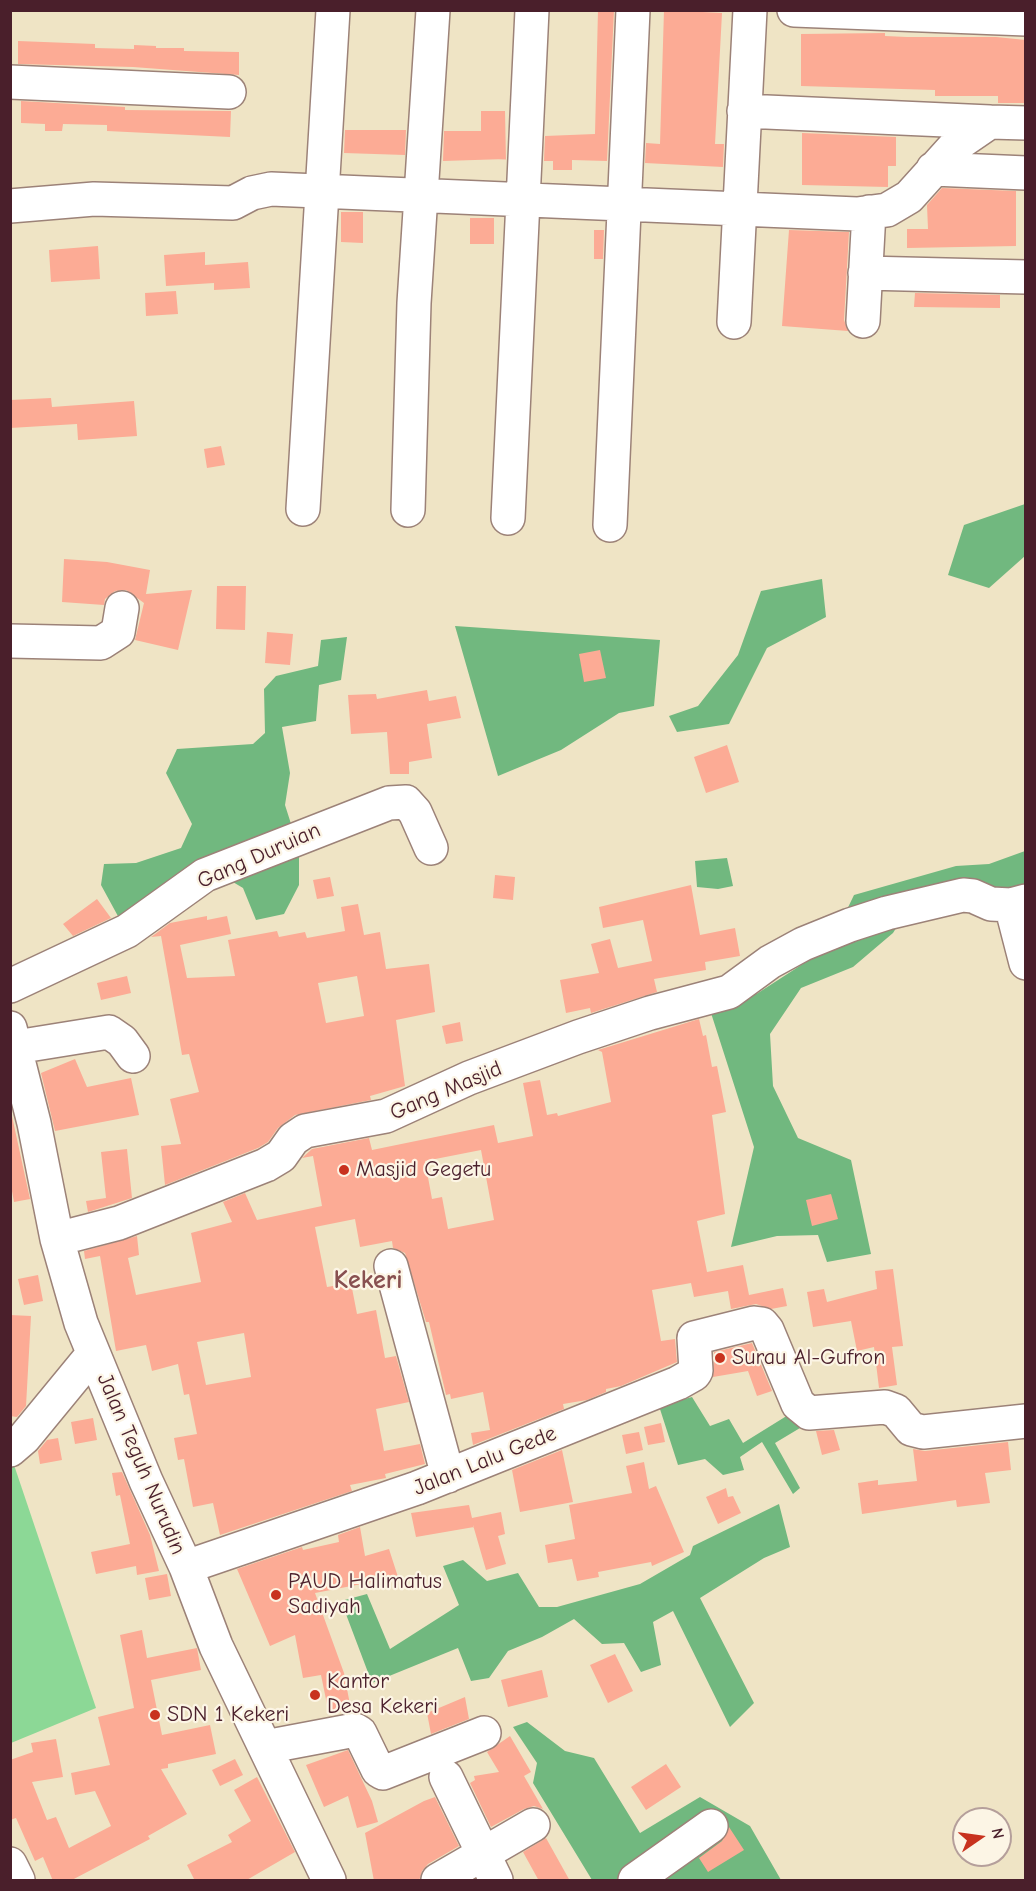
<!DOCTYPE html>
<style>
body{margin:0}
#map{position:relative;width:1036px;height:1891px;overflow:hidden;background:#efe4c5;font-family:"Comic Neue",sans-serif}
canvas{display:block}
.frame{position:absolute;inset:0;border:12px solid #4a1f2b;pointer-events:none}
.north{position:absolute;left:952px;top:1807px;width:60px;height:60px;box-sizing:border-box;background:#fcf5e5;border:2px solid #b59f9b;border-radius:50%;rotate:77deg;font-size:16px;font-weight:700;line-height:24px;text-align:center;color:#4a1f2b}
.north::after{content:'';display:block;margin:auto;width:21px;height:27px;background:#c8321e;clip-path:polygon(50% 0,100% 100%,50% 72%,0 100%)}
</style>
<div id="map">
<canvas width="1036" height="1891"></canvas>
<div class="frame"></div>
<div class="north">N</div>
</div>
<script>
const g = document.querySelector('canvas').getContext('2d');
g.lineJoin = 'round';
function paint(path, color) {
  g.fillStyle = color;
  g.fill(path, 'evenodd');
}
function poly(rows) {
  const path = new Path2D();
  for (const r of rows) {
    path.moveTo(r[0], r[1]);
    for (let i = 2; i < r.length; i += 2) path.lineTo(r[i], r[i + 1]);
  }
  return path;
}
function stroke(path, color, width, dash) {
  g.strokeStyle = color;
  g.lineWidth = width;
  g.lineCap = dash ? 'butt' : 'round';
  g.setLineDash(dash || []);
  g.stroke(path);
}
function drawText(font, color, halo, rows, align = 'center') {
  g.font = font + ' "Comic Neue",sans-serif';
  g.lineWidth = 4.5;
  g.setLineDash([]);
  g.textBaseline = 'middle';
  g.strokeStyle = halo;
  g.fillStyle = color;
  for (const [text, x, y, turn = 0] of rows) {
    g.save();
    g.translate(x, y);
    g.rotate((+turn || 0) * Math.PI / 180);
    g.textAlign = isNaN(turn) ? turn : align;
    if (halo) g.strokeText(text, 0, 0);
    g.fillText(text, 0, 0);
    g.restore();
  }
}
paint(poly([
 [13,1462,96,1708,11,1743,10,1463]
]), '#8cd896');
paint(poly([
 [1025,504,1025,556,989,588,948,575,964,525],
 [822,579,826,617,767,648,729,724,677,732,669,716,698,706,738,655,761,591],
 [455,626,660,640,654,706,619,713,561,750,498,776],
 [347,637,341,680,319,685,316,721,282,727,290,773,285,805,299,849,299,885,284,914,256,920,243,888,201,863,119,918,101,885,104,864,136,863,181,848,192,824,166,773,177,749,253,744,265,733,264,689,276,676,318,666,321,640],
 [1025,851,1025,886,997,894,915,898,893,933,853,967,801,988,770,1034,773,1086,798,1138,851,1160,871,1254,827,1262,818,1235,777,1236,731,1247,754,1147,711,1013,758,993,829,947,854,895,956,866,989,864],
 [727,858,733,886,718,889,697,887,695,861],
 [692,1397,710,1426,729,1419,743,1443,793,1412,800,1428,775,1443,800,1488,793,1494,762,1442,740,1457,744,1470,723,1475,705,1459,678,1465,659,1406],
 [779,1504,790,1547,764,1558,700,1598,754,1703,730,1727,673,1611,653,1622,661,1665,641,1672,624,1643,602,1644,574,1619,542,1637,508,1651,489,1678,471,1681,458,1648,372,1683,341,1601,367,1594,390,1649,459,1605,443,1566,463,1560,487,1581,518,1573,539,1607,557,1607,640,1584,690,1555,693,1546],
 [527,1722,565,1751,594,1758,640,1833,700,1797,750,1826,781,1880,592,1880,533,1783,537,1763,513,1727]
]), '#71b87f');
paint(poly([
 [598,10,614,10,607,161,572,160,572,170,553,170,553,161,544,161,545,136,595,134],
 [664,10,722,13,715,144,724,144,723,167,645,163,646,143,660,144],
 [885,33,885,36,907,37,996,37,1026,40,1026,103,998,103,998,96,935,96,935,90,801,86,801,34],
 [18,41,95,44,95,48,134,49,134,45,156,46,156,48,184,48,184,51,239,52,239,75,133,67,18,64],
 [21,101,125,107,125,110,231,111,230,137,107,131,107,125,63,124,62,131,45,131,45,124,21,123],
 [481,111,505,111,506,161,506,159,443,161,444,131,481,131],
 [345,130,406,130,405,155,344,153],
 [802,133,896,137,896,166,888,166,888,187,802,185],
 [942,188,1016,191,1016,246,907,248,907,229,928,229,927,205],
 [341,212,363,212,363,243,341,242],
 [470,218,494,218,494,244,470,244],
 [594,230,604,230,603,259,594,259],
 [789,230,849,232,844,320,848,331,782,326],
 [98,246,100,279,51,282,49,250],
 [205,252,205,265,248,262,250,288,214,290,214,283,166,286,164,255],
 [176,291,178,314,146,316,145,293],
 [915,293,1000,295,1000,308,914,307],
 [51,398,52,407,134,401,137,436,78,440,77,424,10,428,10,400],
 [221,446,225,465,207,468,204,449],
 [64,559,107,562,150,570,146,594,192,590,178,650,135,640,144,603,126,590,115,591,105,599,104,605,62,602],
 [217,586,246,586,245,630,216,629],
 [267,632,293,634,290,665,265,663],
 [600,650,606,678,584,682,579,654],
 [427,690,429,701,456,696,461,718,427,724,432,758,409,762,409,774,390,774,387,732,351,734,348,695,376,694,377,699],
 [727,745,739,782,706,793,694,757],
 [495,875,515,877,513,900,493,898],
 [330,877,334,896,317,899,313,880],
 [691,885,700,935,735,928,740,956,705,962,706,970,654,979,657,992,591,1013,590,1008,566,1013,560,980,599,973,591,944,610,939,618,968,652,961,643,920,603,928,599,907],
 [97,899,111,918,73,936,63,924],
 [358,904,364,935,380,932,386,969,429,964,435,1012,396,1020,405,1086,370,1096,371,1100,295,1115,278,1128,268,1142,258,1148,165,1185,161,1146,181,1144,170,1099,199,1092,189,1054,182,1055,161,936,151,937,170,923,207,916,207,920,227,916,231,934,180,945,187,978,235,976,228,940,277,931,279,937,305,932,307,938,345,931,341,907],
 [357,976,364,1016,326,1023,318,983],
 [127,976,131,993,101,1000,97,983],
 [699,1019,703,1036,706,1035,712,1067,717,1066,726,1112,712,1115,725,1214,697,1221,707,1272,743,1265,749,1295,783,1288,787,1306,771,1309,756,1304,731,1309,728,1291,694,1297,691,1283,652,1290,661,1341,675,1339,677,1362,621,1386,606,1389,606,1392,587,1400,563,1404,564,1409,473,1445,471,1433,490,1430,483,1392,451,1399,450,1394,446,1395,429,1322,426,1322,405,1253,393,1248,392,1241,360,1247,355,1219,315,1227,327,1287,351,1283,357,1314,376,1310,385,1358,396,1356,409,1402,376,1409,384,1451,420,1444,425,1464,385,1474,386,1478,350,1485,352,1491,220,1535,213,1503,193,1507,184,1459,178,1460,174,1438,197,1434,189,1394,184,1395,178,1364,152,1371,146,1345,116,1351,100,1256,85,1259,84,1251,137,1236,139,1255,128,1258,136,1295,201,1282,191,1233,232,1222,223,1202,245,1193,257,1220,322,1206,313,1156,302,1158,312,1149,369,1138,372,1150,494,1125,498,1143,533,1136,523,1083,540,1080,547,1115,557,1113,558,1116,611,1102,602,1052,598,1050],
 [481,1150,494,1220,448,1229,442,1197,432,1199,425,1161],
 [244,1333,251,1377,206,1385,197,1342],
 [460,1022,463,1041,446,1044,442,1026],
 [75,1059,87,1087,131,1078,139,1115,55,1131,41,1073],
 [10,1107,30,1199,14,1202,10,1180],
 [127,1149,132,1198,88,1212,86,1201,106,1198,101,1152],
 [831,1194,838,1219,812,1226,806,1200],
 [893,1269,903,1346,892,1347,897,1385,879,1388,874,1347,857,1351,851,1321,813,1327,807,1292,824,1289,827,1302,877,1289,875,1271],
 [38,1275,43,1301,24,1305,18,1279],
 [10,1315,31,1316,26,1406,17,1417,10,1416],
 [752,1343,772,1391,757,1396,748,1371,713,1377,714,1352],
 [93,1418,97,1440,75,1444,71,1422],
 [661,1423,665,1442,648,1445,644,1427],
 [834,1430,840,1450,822,1455,816,1431],
 [639,1432,643,1450,626,1454,622,1435],
 [58,1438,62,1460,40,1464,38,1451,47,1440],
 [1008,1442,1011,1470,985,1473,990,1503,957,1507,956,1500,862,1514,858,1483,878,1480,878,1485,917,1481,913,1449,925,1451],
 [562,1450,573,1502,520,1512,512,1470],
 [644,1462,649,1489,656,1486,684,1552,652,1566,651,1562,598,1572,599,1577,577,1581,572,1559,548,1563,545,1545,575,1539,569,1505,632,1493,626,1466],
 [122,1472,150,1535,159,1571,137,1575,136,1566,96,1574,91,1552,130,1544,120,1495,116,1496,112,1473],
 [726,1488,728,1497,733,1496,741,1513,718,1524,706,1497],
 [469,1505,472,1518,501,1512,505,1534,498,1536,506,1564,486,1570,473,1525,474,1527,416,1537,411,1513],
 [360,1527,365,1556,389,1549,398,1577,315,1593,344,1673,351,1710,329,1714,321,1675,303,1678,295,1635,270,1646,237,1569,302,1547,303,1550,339,1542,338,1535],
 [167,1574,171,1596,149,1600,145,1578],
 [142,1630,147,1658,197,1648,201,1670,151,1680,162,1735,210,1725,216,1754,168,1764,168,1768,161,1769,187,1814,148,1836,150,1839,70,1881,53,1881,43,1857,35,1861,16,1818,10,1820,10,1760,33,1752,31,1743,56,1739,63,1777,32,1782,47,1820,56,1817,69,1848,111,1826,95,1791,75,1795,71,1773,110,1765,98,1717,134,1708,120,1635],
 [615,1654,633,1691,608,1703,590,1665],
 [542,1670,548,1697,508,1707,501,1680],
 [465,1697,469,1719,431,1734,427,1713],
 [510,1736,531,1772,524,1776,543,1809,534,1806,524,1809,491,1827,470,1783,475,1780,474,1776,499,1772,487,1752],
 [348,1750,372,1801,378,1822,357,1828,348,1796,324,1807,306,1765],
 [235,1759,243,1775,220,1786,212,1770],
 [666,1764,681,1787,646,1810,631,1787],
 [257,1777,295,1852,245,1881,195,1881,187,1865,232,1842,228,1835,251,1821,234,1790],
 [435,1797,459,1846,428,1864,422,1871,419,1881,374,1881,365,1833,424,1801],
 [729,1827,744,1850,708,1872,699,1858,722,1841],
 [546,1838,570,1881,539,1881,523,1852]
]), '#fcab95');
const minor = poly([
 [794,10,1026,19],
 [10,82,229,92],
 [744,111,990,122],
 [933,169,1026,173],
 [10,206,94,199,233,203,252,193,271,189,857,214,887,210,909,197,955,146,990,122,1026,123],
 [865,273,1026,277],
 [863,321,869,212],
 [734,322,750,10],
 [303,509,333,10],
 [408,510,414,303,433,10],
 [508,518,532,10],
 [610,525,633,10],
 [10,641,101,643,118,632,122,608],
 [1011,905,1026,963],
 [10,986,127,931,205,875,389,803,406,802,415,812,431,848],
 [10,1028,34,1123,57,1239,81,1323,146,1481,186,1567,216,1646,329,1880],
 [16,1047,109,1032,122,1041,133,1056],
 [57,1239,119,1223,266,1165,281,1156,293,1139,305,1131,386,1116,469,1078,578,1037,650,1013,729,992,770,962,803,944,850,925,887,913,963,895,973,896,991,904,1011,905,1026,901],
 [391,1266,448,1476],
 [10,1450,24,1438,93,1354],
 [186,1567,417,1488,678,1383,694,1374,696,1371,694,1338,754,1323,762,1324,767,1330,798,1404,809,1413,885,1407,896,1411,911,1429,923,1432,1026,1421],
 [265,1747,355,1730,360,1733,378,1770,383,1773,484,1733],
 [446,1777,496,1880],
 [10,1864,18,1880],
 [438,1880,533,1825],
 [635,1880,711,1826]
]);
stroke(minor, '#9c8278', 36);
stroke(minor, '#fff', 33);
for (const [x, y, r, color] of [
 [344,1170,6,"#c8321e"],
 [720,1358,6,"#c8321e"],
 [276,1595,6,"#c8321e"],
 [315,1695,6,"#c8321e"],
 [155,1715,6,"#c8321e"]
]) {
  const dot = new Path2D();
  dot.arc(x, y, r, 0, 2 * Math.PI);
  g.fillStyle = color;
  g.fill(dot);
  stroke(dot, '#fcf5e5', 2);
}
drawText('22px', '#4a1f2b', '#fcf5e5', [
 ["Gang Duruian",259,856,-24],
 ["Gang Masjid",446,1091,-23],
 ["Jalan Lalu Gede",485,1461,-22],
 ["Jalan Teguh Nurudin",141,1464,67]
]);
drawText('22px', '#4a1f2b', '#fcf5e5', [
 ["Masjid Gegetu",356,1170],
 ["Surau Al-Gufron",732,1358],
 ["PAUD Halimatus",288,1582],
 ["Sadiyah",288,1607],
 ["Kantor",327,1682],
 ["Desa Kekeri",327,1707],
 ["SDN 1 Kekeri",167,1715]
], 'left');
drawText('bold 26px', '#885050', '#fcf5e5', [
 ["Kekeri",368,1281]
]);
</script>
